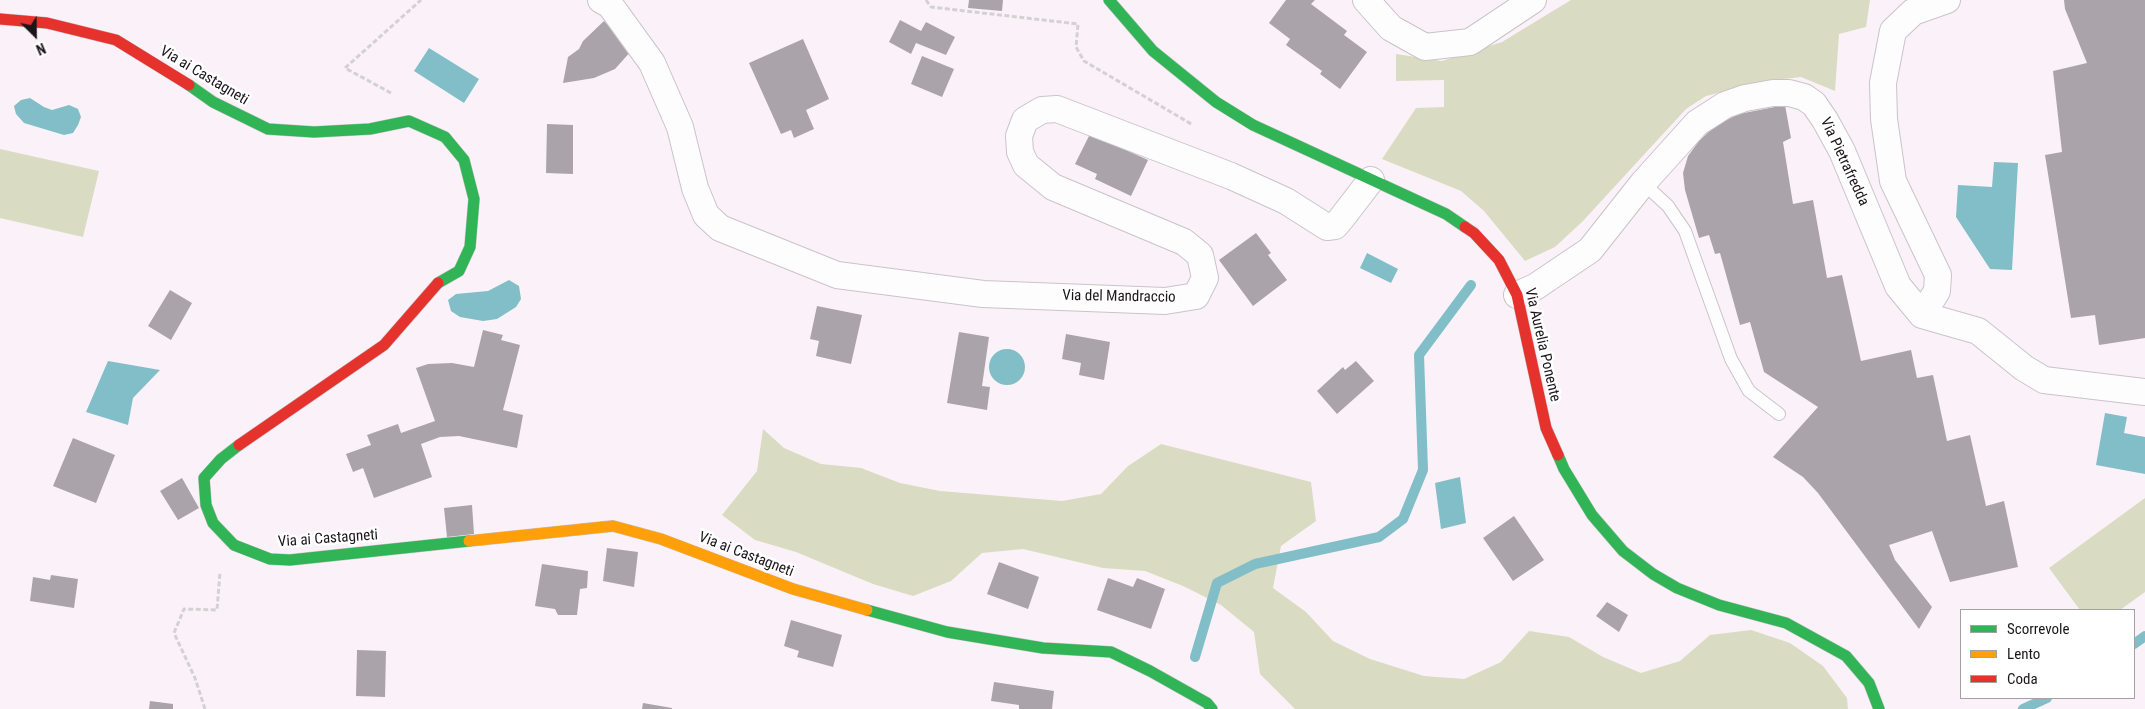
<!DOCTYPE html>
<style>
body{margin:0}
#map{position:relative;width:2145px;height:709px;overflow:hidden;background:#faf2f8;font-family:"Roboto Condensed",sans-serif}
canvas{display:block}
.legend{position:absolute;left:1960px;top:609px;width:175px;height:90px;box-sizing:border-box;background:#fff;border:1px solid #a4a1a3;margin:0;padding:6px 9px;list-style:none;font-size:15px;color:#1b151a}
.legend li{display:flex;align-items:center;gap:10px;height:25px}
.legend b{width:25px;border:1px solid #a4a1a3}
.north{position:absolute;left:10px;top:10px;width:50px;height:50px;-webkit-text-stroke:4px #fff;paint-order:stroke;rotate:157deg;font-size:14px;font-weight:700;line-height:20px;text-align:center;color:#1b151a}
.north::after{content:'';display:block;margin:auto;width:18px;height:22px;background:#1b151a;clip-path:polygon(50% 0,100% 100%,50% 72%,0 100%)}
</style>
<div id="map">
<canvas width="2145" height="709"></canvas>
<ul class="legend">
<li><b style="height:6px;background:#30b455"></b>Scorrevole</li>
<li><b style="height:6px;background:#ff9f0a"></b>Lento</li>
<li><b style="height:6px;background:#e5322d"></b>Coda</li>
</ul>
<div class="north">N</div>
</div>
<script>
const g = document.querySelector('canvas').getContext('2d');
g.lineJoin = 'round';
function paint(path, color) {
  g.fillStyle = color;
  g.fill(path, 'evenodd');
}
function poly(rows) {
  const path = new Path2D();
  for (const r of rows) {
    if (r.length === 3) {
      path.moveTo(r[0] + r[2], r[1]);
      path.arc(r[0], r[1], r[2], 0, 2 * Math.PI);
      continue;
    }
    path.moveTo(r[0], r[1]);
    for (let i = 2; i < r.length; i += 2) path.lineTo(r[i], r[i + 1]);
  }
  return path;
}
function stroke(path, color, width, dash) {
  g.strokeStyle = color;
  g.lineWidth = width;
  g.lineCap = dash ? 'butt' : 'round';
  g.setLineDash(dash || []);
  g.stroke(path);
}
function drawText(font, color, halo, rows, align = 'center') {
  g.font = font + ' "Roboto Condensed",sans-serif';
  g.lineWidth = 5;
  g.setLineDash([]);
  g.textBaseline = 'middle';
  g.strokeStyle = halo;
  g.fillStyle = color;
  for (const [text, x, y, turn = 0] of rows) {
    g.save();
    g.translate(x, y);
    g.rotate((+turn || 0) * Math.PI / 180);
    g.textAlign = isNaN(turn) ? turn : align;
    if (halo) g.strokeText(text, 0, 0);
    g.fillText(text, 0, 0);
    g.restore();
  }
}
paint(poly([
 [1571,0,1870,0,1866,27,1839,34,1835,91,1801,77,1767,81,1706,96,1686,109,1583,221,1555,247,1525,261,1484,211,1461,191,1382,159,1416,108,1444,107,1444,80,1396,81,1396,54,1442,61,1502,42],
 [0,149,99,171,83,237,0,218],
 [763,429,784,448,821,464,861,468,900,483,940,491,1062,501,1101,494,1128,466,1161,444,1311,482,1316,521,1281,546,1273,588,1306,612,1333,641,1370,659,1424,676,1464,679,1501,662,1529,631,1569,637,1603,657,1641,673,1680,661,1710,635,1751,630,1790,643,1823,666,1847,698,1848,709,1295,709,1260,674,1254,632,1221,605,1183,586,1145,571,1103,568,1023,549,982,553,951,581,913,596,873,584,796,552,755,540,722,515,757,471],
 [2145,498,2145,592,2120,610,2080,610,2049,568]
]), '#d9dcc2');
paint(poly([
 [429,48,479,79,464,103,414,71],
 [30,98,44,107,52,110,69,105,78,109,81,117,78,125,73,133,64,135,24,123,16,114,14,106,21,100],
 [1994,162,2018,163,2012,270,1990,269,1956,217,1958,185,1992,187],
 [1367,253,1398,269,1391,283,1360,268],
 [509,280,519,286,521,299,516,307,497,319,483,321,460,317,451,311,448,300,456,294,488,291],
 [1007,367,18],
 [108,361,160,370,133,398,128,425,86,412],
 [2105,413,2127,417,2124,433,2145,437,2145,474,2096,465],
 [1460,477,1466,523,1441,529,1435,483]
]), '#81bec7');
stroke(poly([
 [2134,644,2145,636],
 [1195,657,1217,583,1255,564,1379,537,1403,519,1423,470,1419,355,1471,285],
 [2023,709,2047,698]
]), '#81bec7', 10);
paint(poly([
 [969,0,1003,0,1002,11,968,8],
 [1286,0,1315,0,1311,4,1347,31,1344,35,1367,52,1340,89,1320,74,1322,71,1286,45,1290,39,1269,23],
 [2064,0,2145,0,2145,338,2099,345,2095,315,2071,318,2045,155,2062,152,2053,71,2087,63,2065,9],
 [900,20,921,31,926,22,955,37,946,55,916,43,911,54,889,42],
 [604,21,632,50,615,69,594,78,563,83,568,57,579,49,583,41],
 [803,39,829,99,806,110,814,129,794,138,791,130,781,134,749,63],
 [922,56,954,69,942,97,911,84],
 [1785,105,1791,138,1783,142,1793,204,1813,200,1827,278,1842,275,1861,361,1911,350,1917,378,1933,375,1947,441,1970,435,1986,506,2004,501,2018,567,1950,582,1932,531,1889,545,1895,560,1932,607,1919,629,1818,493,1803,477,1773,457,1818,407,1764,372,1750,322,1740,325,1720,253,1715,254,1709,235,1699,238,1685,190,1683,173,1688,156,1699,141,1716,125,1739,114],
 [547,124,573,125,573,174,546,173],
 [1090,134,1148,160,1131,196,1095,179,1097,174,1075,164],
 [1256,233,1271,253,1268,255,1287,280,1253,306,1219,260],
 [170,290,192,303,171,340,148,326],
 [817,306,862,315,851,364,816,356,819,341,810,339],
 [483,330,503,335,501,340,520,345,503,410,523,415,517,448,459,436,440,437,421,444,432,477,374,498,363,468,353,472,346,454,371,445,367,435,398,424,401,433,435,421,416,368,428,364,452,363,474,367],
 [959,332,989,337,982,386,990,387,987,410,947,403],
 [1066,334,1110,342,1104,380,1079,375,1081,363,1062,359],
 [1356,361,1374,381,1337,414,1317,391,1343,367,1345,370],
 [73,438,115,455,96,503,53,486],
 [182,478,199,508,178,520,160,491],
 [472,505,474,534,447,537,444,508],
 [1514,516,1544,560,1513,581,1483,538],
 [607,548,638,552,634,587,603,581],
 [999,562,1039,577,1028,609,987,594],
 [542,564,588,571,587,588,580,589,577,615,558,615,555,609,535,606],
 [51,575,78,579,74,608,30,601,33,577,50,580],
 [1108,578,1133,587,1137,578,1165,589,1151,629,1097,610],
 [1607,602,1628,615,1619,632,1596,616],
 [791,620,842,635,833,667,797,657,799,651,784,646],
 [357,650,386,651,385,697,356,696],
 [994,682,1054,691,1052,709,1019,709,1019,705,991,701],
 [150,701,173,704,173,709,149,709],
 [643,703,672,708,672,709,642,709]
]), '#aaa3a9');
const lane = poly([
 [1643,183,1668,206,1685,231,1731,359,1749,391,1779,414]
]);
const street = poly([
 [601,0,610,5,652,63,680,127,695,188,706,215,720,228,837,275,983,294,1165,301,1196,296,1205,278,1200,255,1184,242,1053,187,1026,165,1020,152,1019,136,1025,120,1042,110,1057,109,1231,176,1286,201,1327,227,1335,226,1341,219,1371,180],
 [1366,0,1391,28,1425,47,1470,42,1533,0],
 [1517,295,1535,287,1590,250,1643,183,1697,123,1725,105,1745,98,1773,93,1789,93,1804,97,1814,104,1825,120,1842,151,1898,286,1922,315,1978,331,2024,368,2044,380,2145,392],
 [1922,315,1937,291,1938,275,1893,181,1884,119,1883,83,1893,31,1913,12,1947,0]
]);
const fast = poly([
 [1109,0,1153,51,1216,102,1253,125,1446,214,1465,227],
 [189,85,213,102,268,129,314,132,370,129,409,121,445,137,464,160,474,199,470,247,459,271,438,283],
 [239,445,221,459,204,478,206,505,213,523,234,545,270,559,290,560,469,541],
 [1558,455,1564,469,1592,515,1623,551,1653,574,1677,588,1719,605,1786,623,1846,656,1869,683,1879,709],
 [867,610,947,632,1043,648,1111,652,1150,671,1207,703,1212,709]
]);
const slow = poly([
 [469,541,613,526,661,539,793,589,867,610]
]);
const jam = poly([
 [0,19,47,23,116,40,189,85],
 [1465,227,1474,233,1499,260,1517,295,1546,428,1558,455],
 [239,445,384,345,438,283]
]);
stroke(lane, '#cac3c9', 14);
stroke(street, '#cac3c9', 28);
stroke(fast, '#cac3c9', 12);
stroke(slow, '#cac3c9', 12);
stroke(jam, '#cac3c9', 12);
stroke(poly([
 [926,0,931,7,1078,24,1076,47,1084,61,1193,125],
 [391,93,345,68,421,0],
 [205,709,195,678,174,633,184,609,217,610,220,572]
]), '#d4d1d3', 3, [5, 2.5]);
stroke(lane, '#fefdfe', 12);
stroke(street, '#fefdfe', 26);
stroke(fast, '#30b455', 11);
stroke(slow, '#ff9f0a', 11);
stroke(jam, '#e5322d', 11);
drawText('15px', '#1b151a', '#fff', [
 ["Via ai Castagneti",204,76,31],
 ["Via Pietrafredda",1844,162,65],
 ["Via del Mandraccio",1119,297,1],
 ["Via Aurelia Ponente",1542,345,77],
 ["Via ai Castagneti",328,539,-4],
 ["Via ai Castagneti",746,555,21]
]);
</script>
